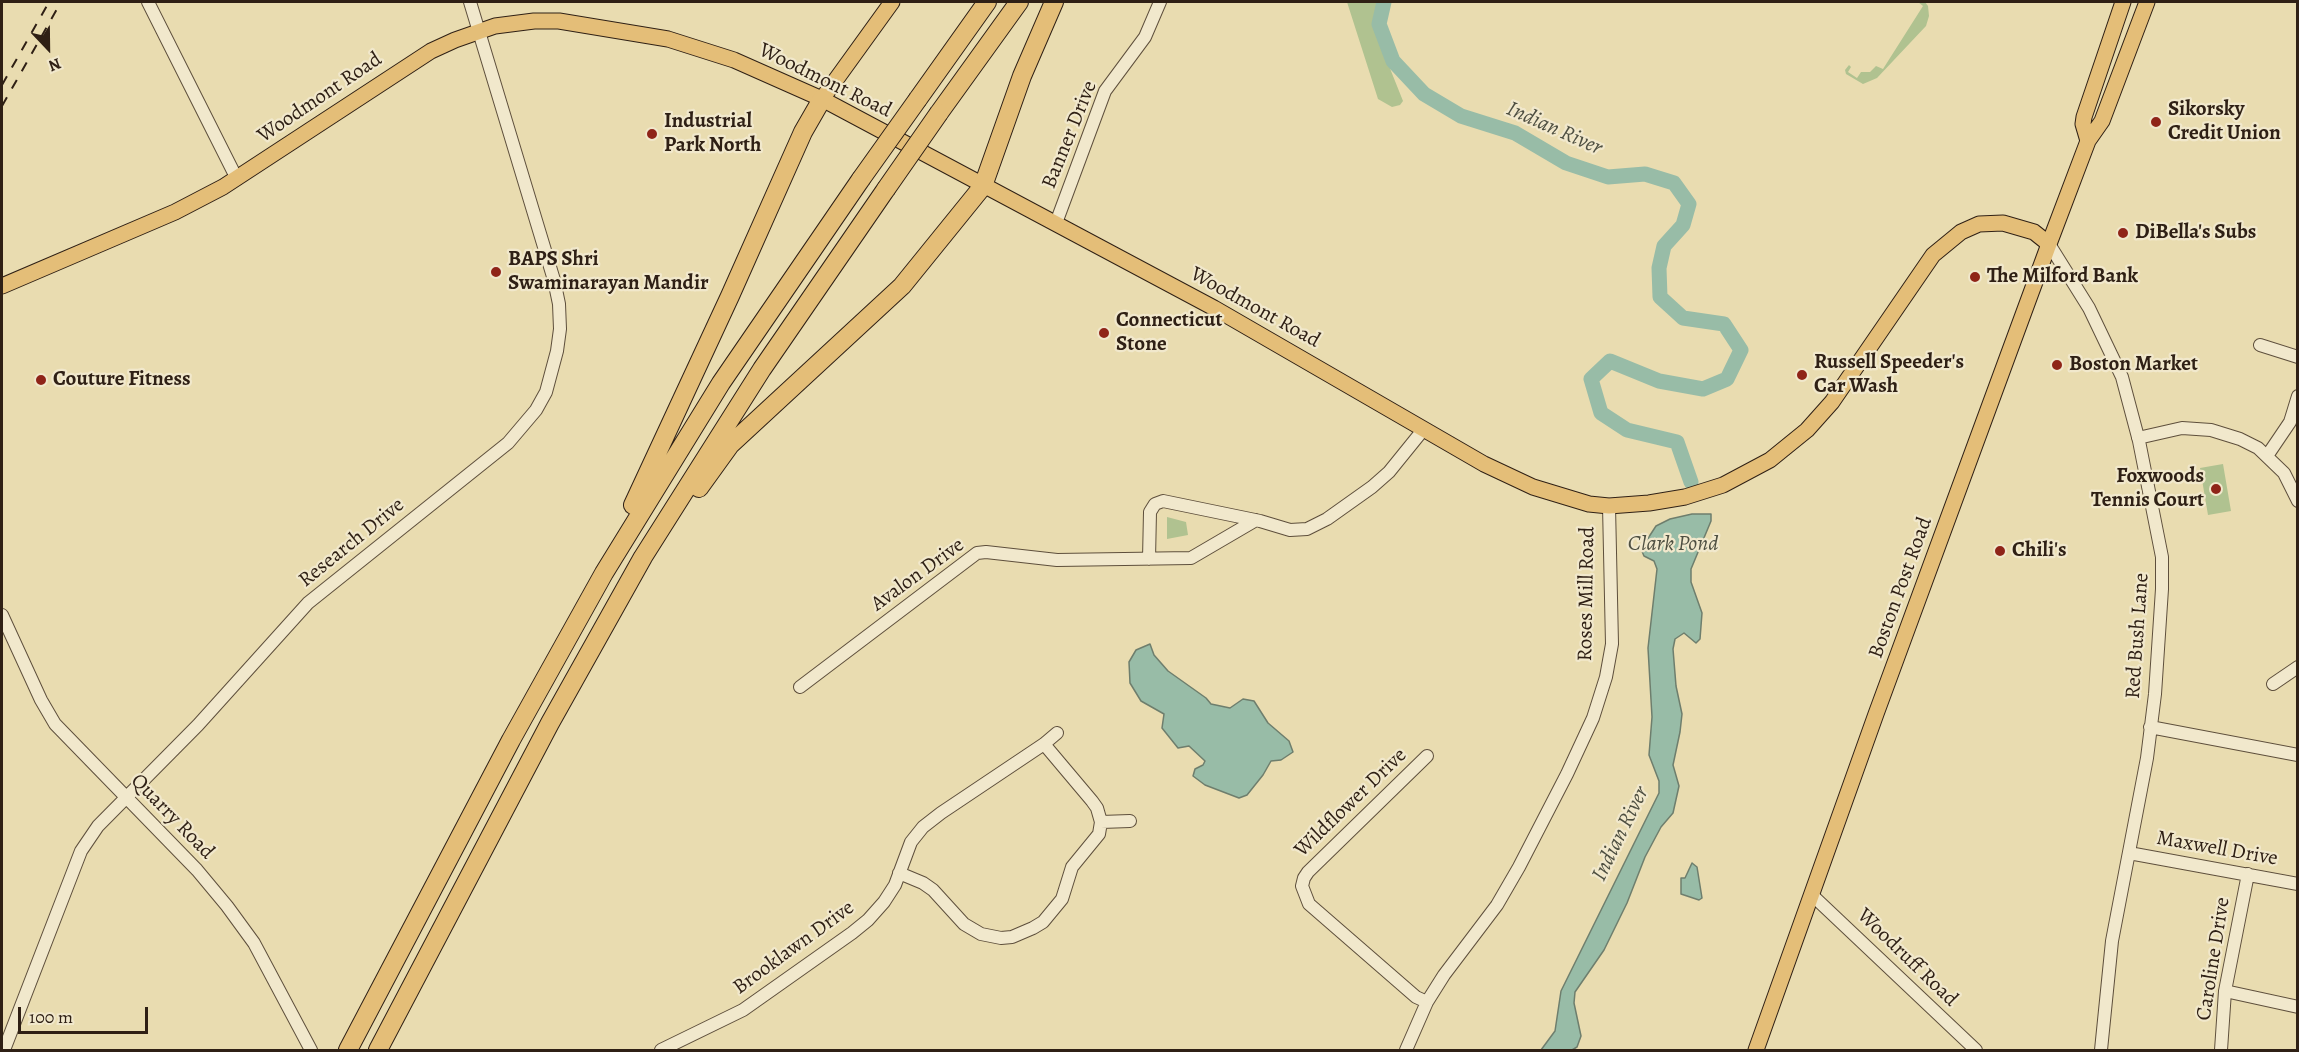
<!DOCTYPE html>
<style>
body{margin:0}
#map{position:relative;width:2299px;height:1052px;overflow:hidden;background:#e9dcb0;font-family:Alegreya,serif}
canvas{display:block}
.frame{position:absolute;inset:0;border:3px solid #2f2015;pointer-events:none}
.north{position:absolute;left:18px;top:18px;width:60px;height:60px;-webkit-text-stroke:4px #f1e8cc;paint-order:stroke;rotate:158deg;font-size:16px;font-weight:700;line-height:24px;text-align:center;color:#2f2015}
.north::after{content:'';display:block;margin:auto;width:21px;height:27px;background:#2f2015;clip-path:polygon(50% 0,100% 100%,50% 72%,0 100%)}
.scale{position:absolute;left:18px;top:1007px;width:130px;height:27px;box-sizing:border-box;border:3px solid #2f2015;border-top:0;padding-left:8px;font-size:18px;line-height:21px;white-space:nowrap;color:#2f2015;-webkit-text-stroke:4px #f1e8cc;paint-order:stroke}
</style>
<div id="map">
<canvas width="2299" height="1052"></canvas>
<div class="frame"></div>
<div class="north">N</div>
<div class="scale">100 m</div>
</div>
<script>
const g = document.querySelector('canvas').getContext('2d');
g.lineJoin = 'round';
function paint(path, color) {
  g.fillStyle = color;
  g.fill(path, 'evenodd');
}
function poly(rows) {
  const path = new Path2D();
  for (const r of rows) {
    path.moveTo(r[0], r[1]);
    for (let i = 2; i < r.length; i += 2) path.lineTo(r[i], r[i + 1]);
  }
  return path;
}
function stroke(path, color, width, dash) {
  g.strokeStyle = color;
  g.lineWidth = width;
  g.lineCap = dash ? 'butt' : 'round';
  g.setLineDash(dash || []);
  g.stroke(path);
}
function drawText(font, color, halo, rows, align = 'center') {
  g.font = font + ' Alegreya,serif';
  g.lineWidth = 4.5;
  g.setLineDash([]);
  g.textBaseline = 'middle';
  g.strokeStyle = halo;
  g.fillStyle = color;
  for (const [text, x, y, turn = 0] of rows) {
    g.save();
    g.translate(x, y);
    g.rotate((+turn || 0) * Math.PI / 180);
    g.textAlign = isNaN(turn) ? turn : align;
    if (halo) g.strokeText(text, 0, 0);
    g.fillText(text, 0, 0);
    g.restore();
  }
}
paint(poly([
 [1347,2,1387,2,1377,18,1378,31,1391,71,1403,101,1400,105,1392,107,1378,99],
 [1918,2,1925,2,1928,6,1929,16,1926,26,1877,78,1863,84,1846,74,1845,70,1849,65,1851,67,1848,72,1857,78,1861,72,1870,72,1876,66,1883,69,1923,6],
 [2223,464,2231,511,2208,515,2200,468],
 [1167,517,1186,522,1188,535,1167,539]
]), '#b0c290');
const water = poly([
 [1692,514,1711,514,1711,521,1691,569,1691,582,1702,613,1700,639,1696,643,1684,633,1675,639,1673,649,1676,686,1682,714,1680,732,1673,765,1679,786,1673,813,1661,827,1645,857,1627,903,1604,950,1575,992,1574,1003,1581,1036,1577,1047,1572,1050,1541,1050,1555,1031,1561,991,1659,793,1659,781,1649,755,1652,717,1648,648,1657,569,1654,561,1644,556,1641,549,1656,526,1670,519,1692,514],
 [1150,644,1154,655,1168,671,1206,698,1211,704,1230,708,1243,699,1254,701,1268,723,1289,741,1293,752,1281,760,1271,761,1263,775,1247,795,1239,798,1205,785,1193,776,1195,769,1203,765,1205,761,1189,746,1178,748,1162,728,1164,714,1141,701,1130,683,1129,662,1136,650,1150,644],
 [1692,863,1697,867,1702,898,1699,900,1681,894,1681,878,1685,878,1692,863]
]);
paint(water, '#98bca7');
stroke(water, '#6e7e6d', 1.5);
stroke(poly([
 [1384,2,1379,24,1393,61,1424,94,1461,116,1515,133,1566,163,1608,177,1645,174,1674,183,1689,204,1683,225,1664,246,1659,268,1660,297,1683,318,1724,324,1741,350,1727,379,1703,389,1659,381,1610,361,1591,379,1601,413,1627,430,1677,442,1691,482]
]), '#98bca7', 15);
const minor = poly([
 [148,2,237,179],
 [1056,223,1105,91,1145,37,1160,2],
 [2049,244,2089,308,2122,377,2139,441,2162,557,2162,589,2155,694,2147,758,2112,941,2101,1050],
 [2260,345,2298,357],
 [2138,438,2182,428,2211,430,2240,439,2258,448,2284,473,2298,501],
 [2267,456,2290,422,2298,396],
 [1149,559,1150,512,1155,504,1163,501,1260,521,1290,530,1307,529,1327,519,1372,487,1389,472,1423,430],
 [2,615,41,700,55,724,197,870,227,906,254,943,311,1050],
 [2273,684,2298,667],
 [800,687,977,553,986,552,1057,560,1191,558,1256,520],
 [2150,727,2298,755],
 [1101,822,1130,821],
 [2129,853,2298,884],
 [899,873,923,883,933,890,964,924,981,934,1001,938,1012,937,1033,928,1043,922,1062,899,1072,867,1099,834,1101,822,1097,808,1092,801,1044,744],
 [1812,895,1976,1050],
 [2225,991,2298,1007],
 [1427,1002,1416,997,1309,904,1302,886,1304,878,1308,872,1427,756],
 [4,1050,81,851,98,826,198,725,308,603,508,443,536,410,546,392,557,351,560,329,559,304,554,280,470,2],
 [661,1050,743,1010,852,933,868,920,884,902,895,885,911,842,923,827,941,813,1044,744,1057,733],
 [1406,1050,1427,1002,1444,975,1497,905,1519,867,1567,774,1593,718,1606,677,1612,644,1609,506],
 [2221,1050,2225,991,2248,874]
]);
const major = poly([
 [822,99,892,2],
 [2088,141,2083,124,2084,117,2123,2],
 [2,286,175,212,223,187,431,51,455,40,495,26,534,21,559,21,668,39,734,60,822,99,1214,308,1484,464,1533,487,1589,504,1609,506,1649,503,1685,497,1723,485,1770,460,1807,430,1832,402,1933,255,1961,232,1979,224,2003,223,2034,232,2049,244],
 [1756,1050,1876,714,2049,244,2088,141,2102,121,2147,2]
]);
const highway = poly([
 [918,99,987,2],
 [939,113,1019,2],
 [699,488,730,445,902,286,983,186,1022,76,1054,2],
 [633,505,730,296,803,132,822,99],
 [348,1050,511,740,604,573,721,383,861,179],
 [378,1050,550,723,643,557,762,369,886,189]
]);
stroke(minor, '#5e4f3c', 14);
stroke(major, '#2f2015', 17);
stroke(highway, '#2f2015', 20);
stroke(minor, '#f1e8cc', 12);
stroke(major, '#e4be78', 15);
stroke(highway, '#e4be78', 18);
stroke(poly([
 [2,85,49,2],
 [2,106,61,2]
]), '#2f2015', 2, [10, 10]);
const highwayBridge = poly([
 [861,179,918,99],
 [886,189,939,113]
]);
stroke(highwayBridge, '#2f2015', 20, []);
stroke(highwayBridge, '#e4be78', 18);
for (const [x, y, r, color] of [
 [2156,122,6,"#8f2418"],
 [652,134,6,"#8f2418"],
 [2123,233,6,"#8f2418"],
 [496,272,6,"#8f2418"],
 [1975,277,6,"#8f2418"],
 [1104,333,6,"#8f2418"],
 [2057,365,6,"#8f2418"],
 [1802,375,6,"#8f2418"],
 [41,380,6,"#8f2418"],
 [2216,489,6,"#8f2418"],
 [2000,551,6,"#8f2418"]
]) {
  const dot = new Path2D();
  dot.arc(x, y, r, 0, 2 * Math.PI);
  g.fillStyle = color;
  g.fill(dot);
  stroke(dot, '#f1e8cc', 2);
}
drawText('21px', '#2f2015', '#f1e8cc', [
 ["Woodmont Road",825,81,26],
 ["Woodmont Road",320,98,-34],
 ["Banner Drive",1070,135,-68],
 ["Woodmont Road",1255,308,29],
 ["Research Drive",352,543,-39],
 ["Avalon Drive",918,575,-36],
 ["Boston Post Road",1901,588,-70],
 ["Roses Mill Road",1587,594,-89],
 ["Red Bush Lane",2138,636,-86],
 ["Wildflower Drive",1351,803,-44],
 ["Quarry Road",172,817,46],
 ["Maxwell Drive",2217,849,10],
 ["Brooklawn Drive",794,948,-36],
 ["Woodruff Road",1907,958,44],
 ["Caroline Drive",2214,959,-81]
]);
drawText('bold 21px', '#2f2015', '#f1e8cc', [
 ["Sikorsky",2168,110],
 ["Credit Union",2168,134],
 ["Industrial",664,122],
 ["Park North",664,146],
 ["DiBella's Subs",2135,233],
 ["BAPS Shri",508,260],
 ["Swaminarayan Mandir",508,284],
 ["The Milford Bank",1987,277],
 ["Connecticut",1116,321],
 ["Stone",1116,345],
 ["Russell Speeder's",1814,363],
 ["Car Wash",1814,387],
 ["Boston Market",2069,365],
 ["Couture Fitness",53,380],
 ["Foxwoods",2204,477,"right"],
 ["Tennis Court",2204,501,"right"],
 ["Chili's",2012,551]
], 'left');
drawText('italic 22px', '#4e4f41', '#f1e8cc', [
 ["Indian River",1554,129,24],
 ["Clark Pond",1673,545],
 ["Indian River",1621,834,-64]
]);
</script>
